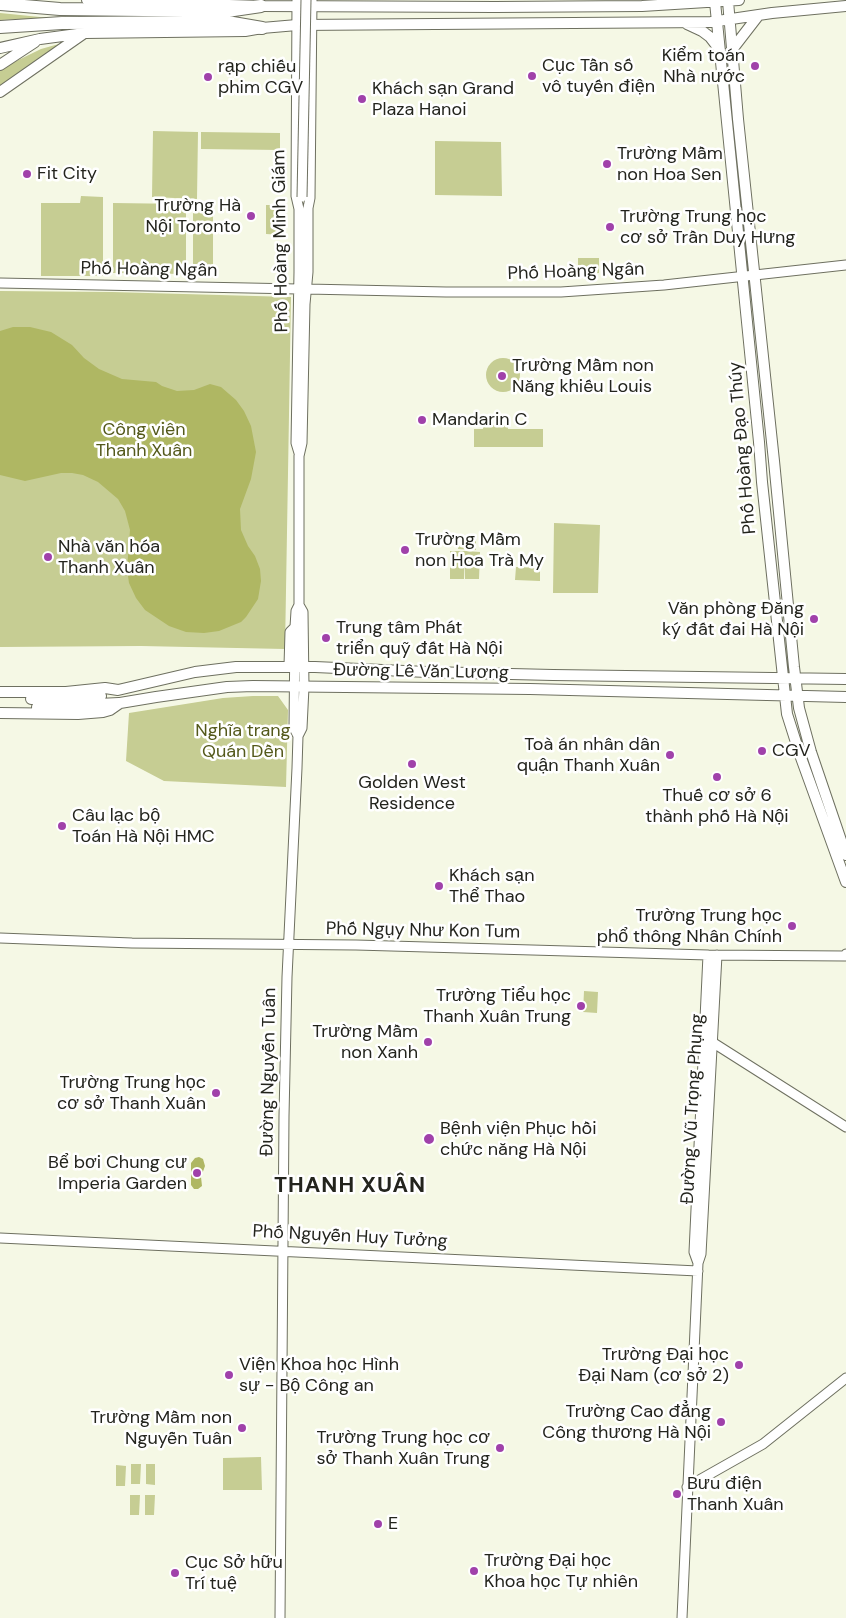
<!DOCTYPE html>
<meta charset="utf-8">
<style>
body{margin:0}
canvas{display:block;background:#f5f8e5}
</style>
<canvas width="846" height="1618"></canvas>
<script>
const g = document.querySelector('canvas').getContext('2d');
g.lineJoin = 'round';
function paint(path, color) {
  g.fillStyle = color;
  g.fill(path, 'evenodd');
}
function poly(rows) {
  const path = new Path2D();
  for (const r of rows) {
    if (r.length === 3) {
      path.moveTo(r[0] + r[2], r[1]);
      path.arc(r[0], r[1], r[2], 0, 2 * Math.PI);
      continue;
    }
    path.moveTo(r[0], r[1]);
    for (let i = 2; i < r.length; i += 2) path.lineTo(r[i], r[i + 1]);
  }
  return path;
}
function stroke(path, color, width, dash) {
  g.strokeStyle = color;
  g.lineWidth = width;
  g.lineCap = dash ? 'butt' : 'round';
  g.setLineDash(dash || []);
  g.stroke(path);
}
function drawText(font, color, halo, rows, align = 'center') {
  g.font = font + ' "DM Sans",sans-serif';
  g.lineWidth = 5;
  g.setLineDash([]);
  g.textBaseline = 'middle';
  g.strokeStyle = halo;
  g.fillStyle = color;
  for (const [text, x, y, turn = 0] of rows) {
    g.save();
    g.translate(x, y);
    g.rotate((+turn || 0) * Math.PI / 180);
    g.textAlign = isNaN(turn) ? turn : align;
    if (halo) g.strokeText(text, 0, 0);
    g.fillText(text, 0, 0);
    g.restore();
  }
}
paint(poly([
 [0,13,50,18,0,20],
 [66,42,0,90,0,69,41,49],
 [153,131,198,132,197,199,152,197],
 [201,132,280,133,280,150,201,149],
 [435,141,501,142,502,196,435,195],
 [81,196,103,197,103,276,41,276,41,203,80,203],
 [113,203,186,204,186,274,113,273],
 [193,205,213,206,213,273,193,273],
 [266,205,283,205,283,235,266,234],
 [578,258,599,258,599,273,578,273],
 [0,291,112,292,291,297,285,649,141,646,0,647],
 [503,375,17],
 [483,425,508,425,508,429,543,429,543,447,474,447,474,429,483,429],
 [554,523,600,525,598,593,553,593],
 [459,540,476,541,476,550,458,549],
 [450,551,465,551,464,579,450,579],
 [465,551,480,552,479,579,465,579],
 [516,567,540,568,540,581,515,580],
 [253,696,278,696,288,710,286,787,164,781,126,761,129,713,223,698],
 [584,991,598,992,597,1013,583,1012],
 [261,1457,262,1490,223,1490,223,1458],
 [131,1464,141,1464,140,1484,131,1484],
 [146,1464,155,1464,155,1485,146,1484],
 [116,1465,126,1466,125,1486,116,1486],
 [130,1495,140,1495,139,1515,130,1515],
 [145,1495,155,1495,154,1515,145,1515]
]), '#c6cd93');
paint(poly([
 [13,327,30,327,51,332,72,345,84,358,99,369,122,379,156,382,162,386,177,391,194,390,210,384,221,387,236,400,244,411,251,426,256,452,251,479,240,509,241,530,248,546,255,556,260,569,261,581,258,599,246,617,241,622,219,631,204,633,186,632,169,626,145,610,136,598,129,583,127,569,130,530,125,511,118,499,98,482,83,475,72,473,61,473,25,481,0,475,0,331],
 [199,1157,203,1159,205,1166,201,1177,202,1186,198,1189,194,1189,191,1185,191,1163,195,1158]
]), '#afb763');
const minor = poly([
 [297,0,296,196,299,209,299,272,296,443,299,453],
 [0,283,298,289],
 [307,289,446,292,561,292,664,285,846,265],
 [289,666,290,632,295,627],
 [298,736,302,728,304,687,303,612,299,605],
 [0,938,132,943,356,945,708,955,845,956,846,954],
 [712,1042,846,1127],
 [0,1238,698,1271],
 [698,1263,694,1252,708,955],
 [687,1487,763,1444,846,1378],
 [280,1618,284,1116,287,977,297,768,298,736,294,728,295,627,296,611,299,605,299,456,302,443,305,304,308,272,308,208,310,198,312,0],
 [682,1618,698,1263,701,1254,717,955]
]);
const major = poly([
 [87,0,112,3,165,3,261,6,495,7,642,6,739,0],
 [728,1,738,119,774,461,794,667,799,708,811,752,846,855],
 [715,2,759,442,762,482,787,714,800,755,846,882],
 [687,24,702,31,710,37,720,50],
 [0,48,40,39,85,33,245,31,262,28,297,25,711,22,772,13,846,6],
 [731,51,758,16],
 [0,65,35,42],
 [0,92,83,34],
 [0,692,66,692,105,688,118,690,195,672,236,667,315,667,427,672,553,675,846,679],
 [31,699,85,698,101,696],
 [37,707,119,703],
 [0,713,78,714,103,712,110,710,120,703,156,697,227,687,253,686,530,689,846,697]
]);
const highway = poly([
 [0,4,60,9,227,11,261,6],
 [0,27,62,23,227,22,262,28]
]);
stroke(minor, '#6e7060', 11);
stroke(major, '#6e7060', 12);
stroke(highway, '#6e7060', 14);
stroke(minor, '#fff', 9);
stroke(major, '#fff', 10);
stroke(highway, '#fff', 12);
const minorBridge = poly([
 [302,197,306,0]
]);
stroke(minorBridge, '#6e7060', 11, []);
stroke(minorBridge, '#fff', 9);
for (const [x, y, r, color] of [
 [755,66,5,"#a041aa"],
 [532,76,5,"#a041aa"],
 [208,77,5,"#a041aa"],
 [362,99,5,"#a041aa"],
 [607,164,5,"#a041aa"],
 [27,174,5,"#a041aa"],
 [251,216,5,"#a041aa"],
 [610,227,5,"#a041aa"],
 [502,376,5,"#a041aa"],
 [422,420,5,"#a041aa"],
 [405,550,5,"#a041aa"],
 [48,557,5,"#a041aa"],
 [814,619,5,"#a041aa"],
 [326,638,5,"#a041aa"],
 [762,751,5,"#a041aa"],
 [670,755,5,"#a041aa"],
 [412,764,5,"#a041aa"],
 [717,777,5,"#a041aa"],
 [62,826,5,"#a041aa"],
 [439,886,5,"#a041aa"],
 [792,926,5,"#a041aa"],
 [581,1006,5,"#a041aa"],
 [428,1042,5,"#a041aa"],
 [216,1093,5,"#a041aa"],
 [429,1139,6,"#a041aa"],
 [197,1173,5,"#a041aa"],
 [739,1365,5,"#a041aa"],
 [229,1375,5,"#a041aa"],
 [721,1422,5,"#a041aa"],
 [242,1428,5,"#a041aa"],
 [500,1448,5,"#a041aa"],
 [677,1494,5,"#a041aa"],
 [378,1524,5,"#a041aa"],
 [474,1571,5,"#a041aa"],
 [175,1573,5,"#a041aa"]
]) {
  const dot = new Path2D();
  dot.arc(x, y, r, 0, 2 * Math.PI);
  g.fillStyle = color;
  g.fill(dot);
  stroke(dot, '#fff', 2);
}
drawText('18px', '#23241d', '#fff', [
 ["Kiểm toán",745,56,"right"],
 ["Nhà nước",745,77,"right"],
 ["Cục Tần số",542,66],
 ["vô tuyến điện",542,87],
 ["rạp chiếu",218,67],
 ["phim CGV",218,88],
 ["Khách sạn Grand",372,89],
 ["Plaza Hanoi",372,110],
 ["Trường Mầm",617,154],
 ["non Hoa Sen",617,175],
 ["Fit City",37,174],
 ["Trường Hà",241,206,"right"],
 ["Nội Toronto",241,227,"right"],
 ["Trường Trung học",620,217],
 ["cơ sở Trần Duy Hưng",620,238],
 ["Trường Mầm non",512,366],
 ["Năng khiếu Louis",512,387],
 ["Mandarin C",432,420],
 ["Trường Mầm",415,540],
 ["non Hoa Trà My",415,561],
 ["Nhà văn hóa",58,547],
 ["Thanh Xuân",58,568],
 ["Văn phòng Đăng",804,609,"right"],
 ["ký đất đai Hà Nội",804,630,"right"],
 ["Trung tâm Phát",336,628],
 ["triển quỹ đất Hà Nội",336,649],
 ["Toà án nhân dân",660,745,"right"],
 ["quận Thanh Xuân",660,766,"right"],
 ["CGV",772,751],
 ["Golden West",412,783,"center"],
 ["Residence",412,804,"center"],
 ["Thuế cơ sở 6",717,796,"center"],
 ["thành phố Hà Nội",717,817,"center"],
 ["Câu lạc bộ",72,816],
 ["Toán Hà Nội HMC",72,837],
 ["Khách sạn",449,876],
 ["Thể Thao",449,897],
 ["Trường Trung học",782,916,"right"],
 ["phổ thông Nhân Chính",782,937,"right"],
 ["Trường Tiểu học",571,996,"right"],
 ["Thanh Xuân Trung",571,1017,"right"],
 ["Trường Mầm",418,1032,"right"],
 ["non Xanh",418,1053,"right"],
 ["Trường Trung học",206,1083,"right"],
 ["cơ sở Thanh Xuân",206,1104,"right"],
 ["Bệnh viện Phục hồi",440,1129],
 ["chức năng Hà Nội",440,1150],
 ["Bể bơi Chung cư",187,1163,"right"],
 ["Imperia Garden",187,1184,"right"],
 ["Trường Đại học",729,1355,"right"],
 ["Đại Nam (cơ sở 2)",729,1376,"right"],
 ["Viện Khoa học Hình",239,1365],
 ["sự - Bộ Công an",239,1386],
 ["Trường Cao đẳng",711,1412,"right"],
 ["Công thương Hà Nội",711,1433,"right"],
 ["Trường Mầm non",232,1418,"right"],
 ["Nguyễn Tuân",232,1439,"right"],
 ["Trường Trung học cơ",490,1438,"right"],
 ["sở Thanh Xuân Trung",490,1459,"right"],
 ["Bưu điện",687,1484],
 ["Thanh Xuân",687,1505],
 ["E",388,1524],
 ["Trường Đại học",484,1561],
 ["Khoa học Tự nhiên",484,1582],
 ["Cục Sở hữu",185,1563],
 ["Trí tuệ",185,1584]
], 'left');
drawText('18px', '#23241d', '#fff', [
 ["Phố Hoàng Minh Giám",281,241,-91],
 ["Phố Hoàng Ngân",149,270,1],
 ["Phố Hoàng Ngân",576,272,-2],
 ["Phố Hoàng Đạo Thúy",743,448,-95],
 ["Đường Lê Văn Lương",421,672,1],
 ["Phố Ngụy Như Kon Tum",423,931,1],
 ["Đường Nguyễn Tuân",269,1072,-89],
 ["Đường Vũ Trọng Phụng",693,1109,-87],
 ["Phố Nguyễn Huy Tưởng",350,1237,3]
]);
drawText('18px', '#54591b', '#fff', [
 ["Công viên",144,430],
 ["Thanh Xuân",144,451],
 ["Nghĩa trang",243,731],
 ["Quán Dền",243,752]
]);
g.letterSpacing = '1px';
drawText('bold 22px', '#23241d', '#fff', [
 ["THANH XUÂN",350,1186]
]);
g.letterSpacing = '0px';
</script>
